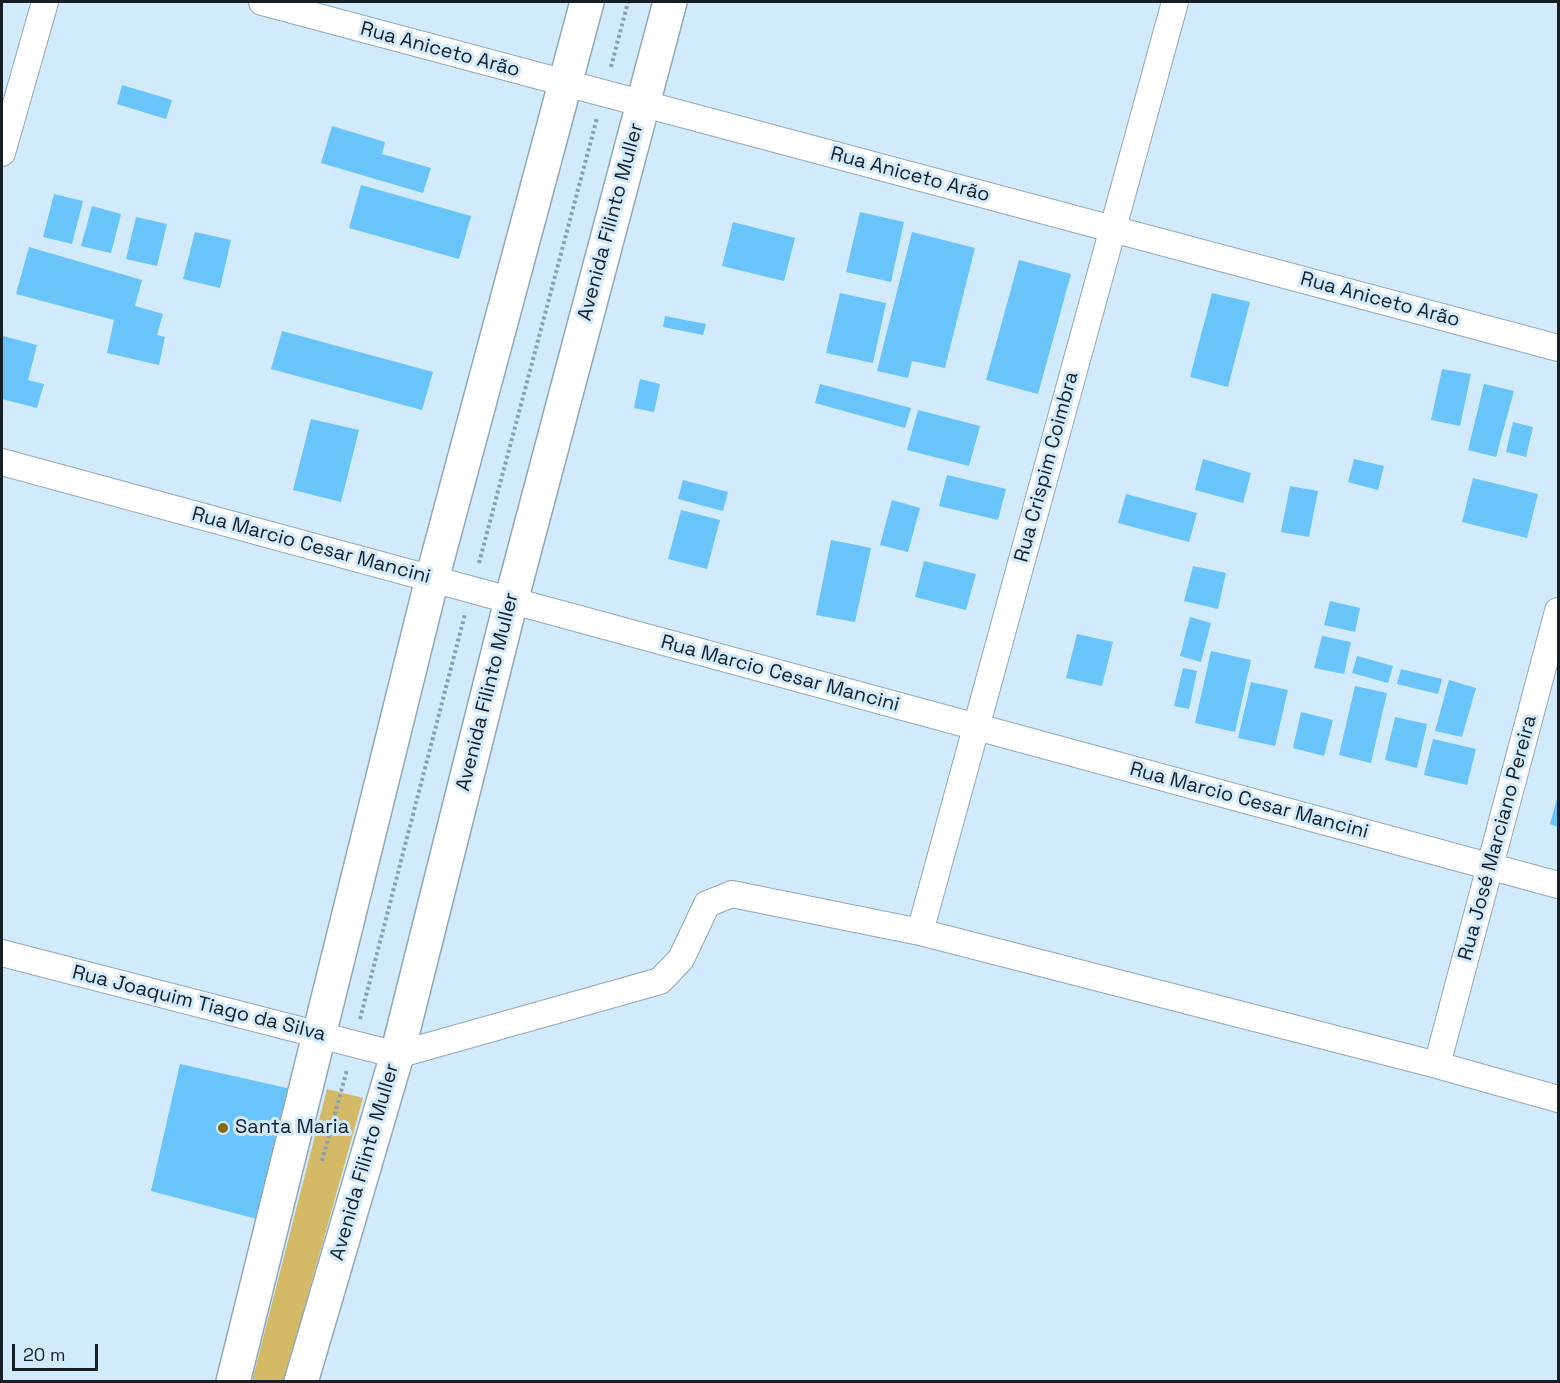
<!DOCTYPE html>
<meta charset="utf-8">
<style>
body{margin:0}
#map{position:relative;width:1560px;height:1383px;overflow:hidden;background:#d1eafc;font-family:"Space Grotesk",sans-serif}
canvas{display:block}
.frame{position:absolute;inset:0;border:3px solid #161f25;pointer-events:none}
.scale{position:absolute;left:12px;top:1344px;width:86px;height:27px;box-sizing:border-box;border:3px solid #161f25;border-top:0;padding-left:8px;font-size:18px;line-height:21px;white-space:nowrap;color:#161f25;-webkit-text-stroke:4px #d1eafc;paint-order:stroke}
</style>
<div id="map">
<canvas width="1560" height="1383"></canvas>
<div class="frame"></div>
<div class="scale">20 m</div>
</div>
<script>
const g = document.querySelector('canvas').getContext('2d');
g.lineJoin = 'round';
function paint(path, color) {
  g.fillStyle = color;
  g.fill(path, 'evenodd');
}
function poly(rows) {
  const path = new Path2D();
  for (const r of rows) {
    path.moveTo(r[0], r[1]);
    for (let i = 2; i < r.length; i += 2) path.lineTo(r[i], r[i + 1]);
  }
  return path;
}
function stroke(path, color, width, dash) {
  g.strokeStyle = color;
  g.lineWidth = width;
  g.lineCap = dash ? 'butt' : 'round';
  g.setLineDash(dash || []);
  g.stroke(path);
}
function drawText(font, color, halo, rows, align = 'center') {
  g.font = font + ' "Space Grotesk",sans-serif';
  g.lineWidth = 6;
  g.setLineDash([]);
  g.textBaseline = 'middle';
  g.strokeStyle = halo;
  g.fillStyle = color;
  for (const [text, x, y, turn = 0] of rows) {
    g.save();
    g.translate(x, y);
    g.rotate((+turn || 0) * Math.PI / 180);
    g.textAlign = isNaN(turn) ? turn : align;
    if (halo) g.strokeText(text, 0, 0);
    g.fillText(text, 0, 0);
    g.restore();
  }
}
paint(poly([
 [327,1089,363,1098,284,1381,252,1381]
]), '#d4b967');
paint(poly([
 [122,85,172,100,166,119,117,104],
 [332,126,385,142,382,154,431,168,423,193,321,163],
 [361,185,471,216,459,259,349,228],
 [54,194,83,201,72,244,43,237],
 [92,206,121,214,111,253,81,246],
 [860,212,904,222,891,282,846,272],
 [136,217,167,224,157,266,126,259],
 [733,222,795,238,784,281,722,266],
 [195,232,231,240,220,288,183,279],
 [912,232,975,248,945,368,912,361,908,378,877,371],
 [29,247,142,280,135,306,163,314,157,335,165,337,159,365,107,353,114,320,16,294],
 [1019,260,1071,274,1038,394,986,380],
 [840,293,886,303,873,363,826,353],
 [1212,293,1250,302,1228,387,1190,377],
 [665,316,706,324,703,335,663,327],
 [282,331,433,372,422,410,271,369],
 [3,336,37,345,28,380,44,384,37,408,2,399,2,342],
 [1442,369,1471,374,1460,426,1431,420],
 [640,379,660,384,654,412,634,408],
 [820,384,911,408,905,428,815,403],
 [1484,384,1514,391,1496,457,1468,450],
 [918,410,980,426,969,466,907,450],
 [311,419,359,430,341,502,293,490],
 [1513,422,1533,427,1526,457,1506,452],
 [1203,459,1251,473,1243,503,1195,490],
 [1354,459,1384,466,1378,490,1348,482],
 [947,475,1006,489,998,520,939,506],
 [1473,478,1538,494,1527,538,1462,522],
 [683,480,728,492,723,511,678,499],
 [1290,486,1318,491,1309,537,1281,532],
 [1126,494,1197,513,1189,542,1118,523],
 [892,500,920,508,908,552,880,545],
 [681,510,720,520,707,569,668,559],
 [831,540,871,548,855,622,816,615],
 [924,561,976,574,966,610,915,597],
 [1193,566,1226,573,1218,609,1184,601],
 [1330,601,1360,608,1355,632,1324,625],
 [1190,617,1211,623,1201,662,1180,656],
 [1077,634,1113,642,1102,686,1066,678],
 [1322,636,1351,642,1344,674,1314,668],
 [1211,651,1251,660,1235,732,1195,723],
 [1357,656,1393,666,1388,683,1352,673],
 [1183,668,1197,671,1189,709,1174,706],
 [1401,669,1442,679,1438,694,1397,684],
 [1449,680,1476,688,1462,737,1435,731],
 [1251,682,1288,690,1275,746,1238,738],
 [1355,686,1387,693,1371,763,1339,755],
 [1301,712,1333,720,1324,756,1293,748],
 [1395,717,1427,724,1417,768,1385,760],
 [1433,739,1476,749,1467,785,1424,775],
 [1558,795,1558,827,1550,824],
 [180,1064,291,1089,257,1219,151,1191]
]), '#69c4fa');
const minor = poly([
 [262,2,1558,348],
 [2,153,45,2],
 [2,462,1558,885],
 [920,932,1175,2],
 [2,953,397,1055,660,981,681,959,707,904,732,894,920,932,1437,1065,1558,1099],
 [1437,1065,1558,611]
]);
const secondary = poly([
 [233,1382,432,579,587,2],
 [301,1382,397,1055,511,601,670,2]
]);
stroke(minor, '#90a9b9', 28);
stroke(secondary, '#90a9b9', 36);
stroke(poly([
 [611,67,628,2],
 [479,563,597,118],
 [360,1019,465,614],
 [322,1161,347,1070]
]), '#8c9fac', 4, [3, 3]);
stroke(minor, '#fff', 26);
stroke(secondary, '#fff', 33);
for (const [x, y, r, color] of [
 [223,1128,6,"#866c0a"]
]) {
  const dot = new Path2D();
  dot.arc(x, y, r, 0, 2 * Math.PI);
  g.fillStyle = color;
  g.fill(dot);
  stroke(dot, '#d1eafc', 2);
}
drawText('20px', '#161f25', '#d1eafc', [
 ["Rua Aniceto Arão",440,50,15],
 ["Rua Aniceto Arão",910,175,15],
 ["Avenida Filinto Muller",611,222,-75],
 ["Rua Aniceto Arão",1380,300,15],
 ["Rua Crispim Coimbra",1047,467,-75],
 ["Rua Marcio Cesar Mancini",311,546,15],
 ["Rua Marcio Cesar Mancini",780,674,15],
 ["Avenida Filinto Muller",488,692,-76],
 ["Rua Marcio Cesar Mancini",1249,801,15],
 ["Rua José Marciano Pereira",1498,838,-75],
 ["Rua Joaquim Tiago da Silva",199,1004,14],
 ["Avenida Filinto Muller",365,1162,-74]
]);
drawText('20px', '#161f25', '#d1eafc', [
 ["Santa Maria",235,1128]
], 'left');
</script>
